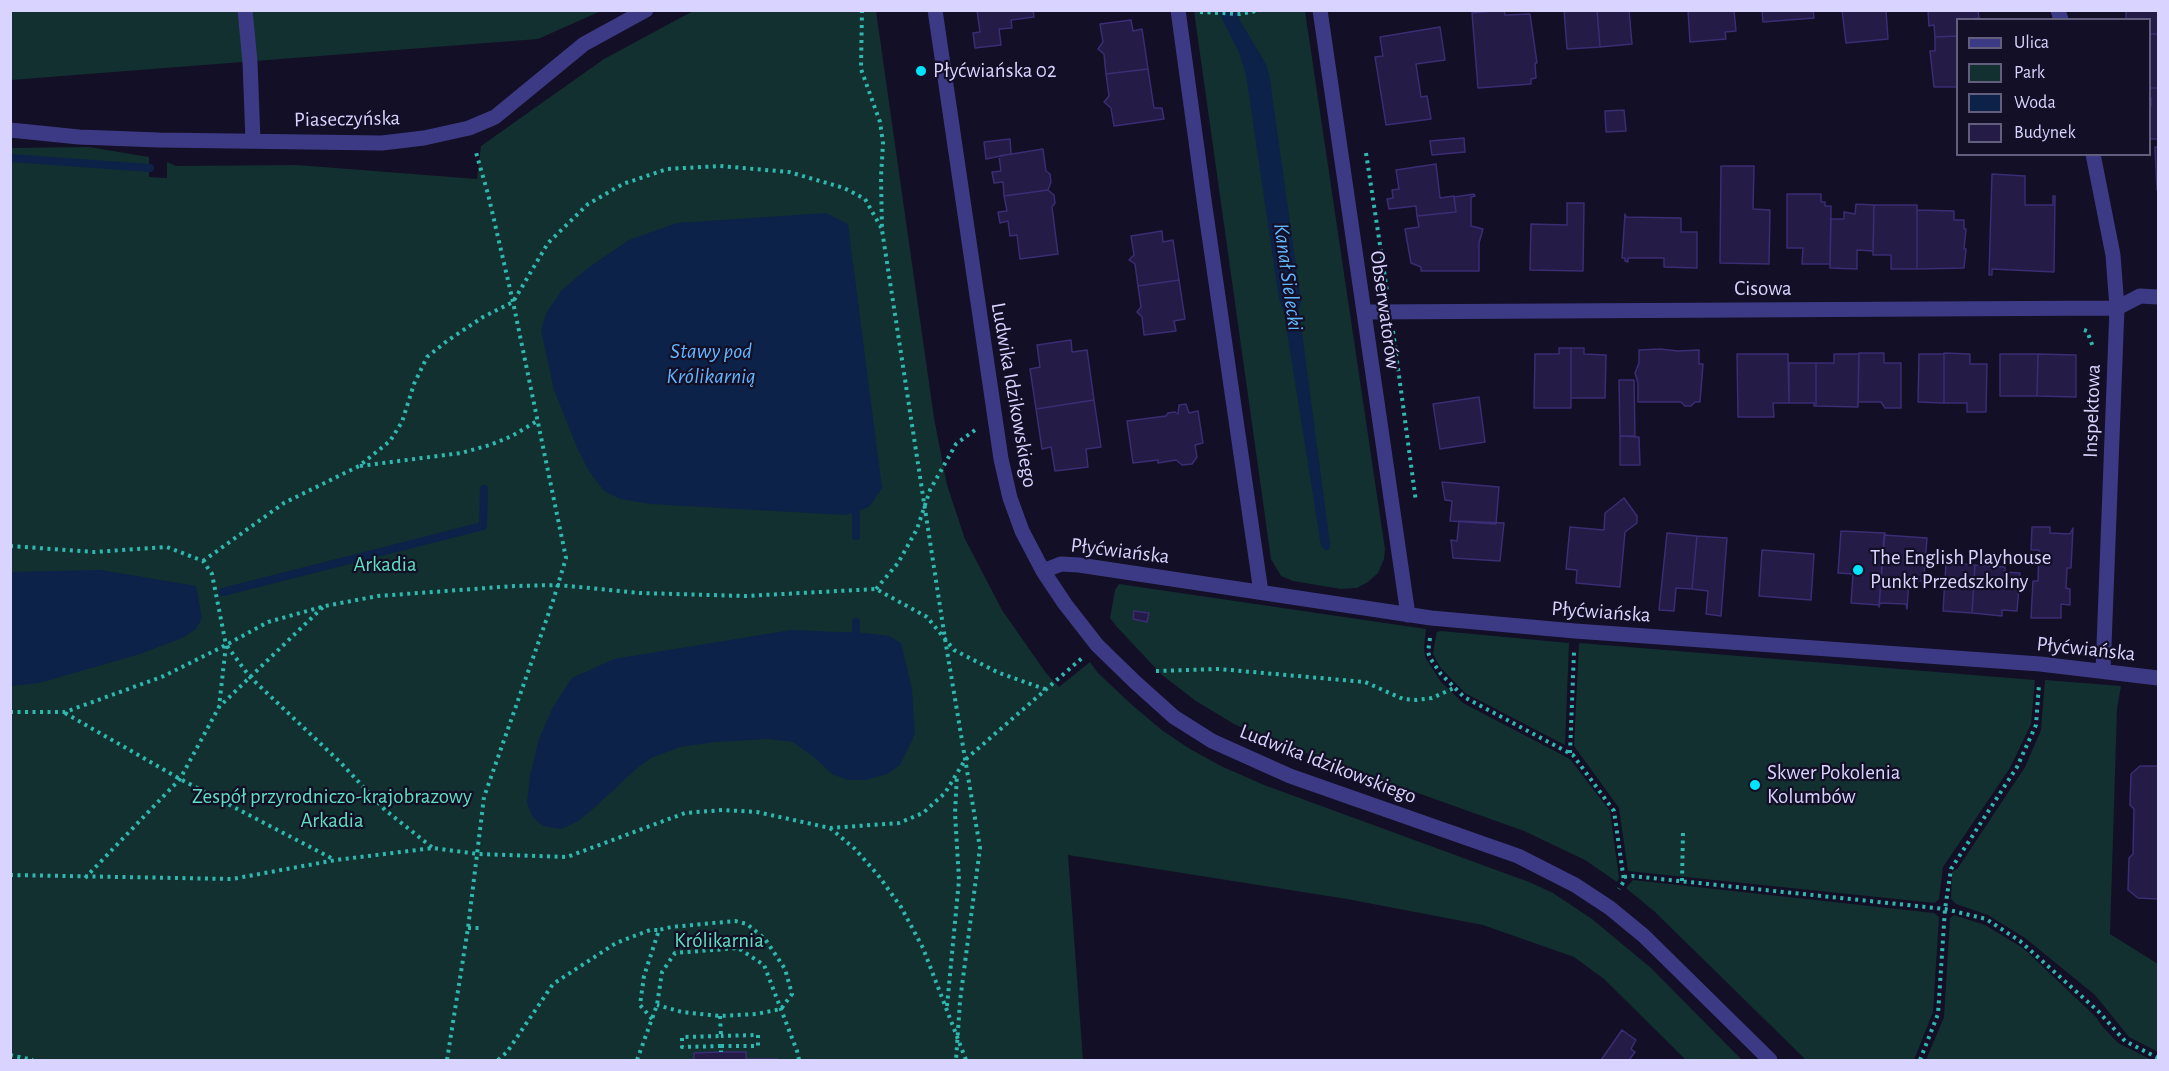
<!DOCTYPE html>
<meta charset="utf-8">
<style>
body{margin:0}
#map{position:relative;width:2169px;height:1071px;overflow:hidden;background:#130f26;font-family:"Alegreya Sans",sans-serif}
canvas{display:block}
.frame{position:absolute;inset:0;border:12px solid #d9d4ff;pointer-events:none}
.legend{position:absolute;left:1956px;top:18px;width:195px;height:138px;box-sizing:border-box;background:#130f26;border:2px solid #625e7d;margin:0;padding:8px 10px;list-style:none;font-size:18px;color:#d9d4ff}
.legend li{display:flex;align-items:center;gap:12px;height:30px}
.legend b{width:30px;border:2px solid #625e7d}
</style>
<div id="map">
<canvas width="2169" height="1071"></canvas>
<div class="frame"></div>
<ul class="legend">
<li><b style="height:8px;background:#3d3a85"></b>Ulica</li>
<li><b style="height:16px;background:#12302f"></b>Park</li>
<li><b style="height:16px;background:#0c2248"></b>Woda</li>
<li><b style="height:16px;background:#241b47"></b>Budynek</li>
</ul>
</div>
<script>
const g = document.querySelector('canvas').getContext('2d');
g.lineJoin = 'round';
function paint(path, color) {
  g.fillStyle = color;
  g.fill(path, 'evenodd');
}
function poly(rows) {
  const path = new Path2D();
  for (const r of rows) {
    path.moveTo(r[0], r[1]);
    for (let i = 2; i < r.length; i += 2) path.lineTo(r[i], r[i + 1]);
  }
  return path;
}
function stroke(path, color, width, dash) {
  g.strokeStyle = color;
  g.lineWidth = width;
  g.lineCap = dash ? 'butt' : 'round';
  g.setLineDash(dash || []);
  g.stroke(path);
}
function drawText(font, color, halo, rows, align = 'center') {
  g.font = font + ' "Alegreya Sans",sans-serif';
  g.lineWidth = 4.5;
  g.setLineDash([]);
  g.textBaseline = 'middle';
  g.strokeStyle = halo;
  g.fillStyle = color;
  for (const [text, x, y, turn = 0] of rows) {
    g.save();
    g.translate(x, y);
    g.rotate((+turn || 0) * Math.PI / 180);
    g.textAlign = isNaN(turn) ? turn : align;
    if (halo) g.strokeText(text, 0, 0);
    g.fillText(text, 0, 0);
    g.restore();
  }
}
paint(poly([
 [11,11,601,11,538,39,11,80],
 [693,11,876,11,934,418,947,485,965,539,1002,610,1046,673,1059,687,1090,662,1098,673,1132,705,1163,731,1190,749,1221,766,1264,785,1529,882,1553,893,1592,919,1651,968,1742,1060,1686,1060,1604,979,1574,957,1483,925,1347,899,1068,855,1083,1060,11,1060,10,148,89,147,149,157,149,177,167,178,167,162,176,166,297,165,477,179,481,146,604,59],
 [1194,11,1305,11,1385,549,1384,559,1378,573,1368,582,1357,588,1341,589,1293,581,1281,576,1271,559],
 [1119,584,1426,629,1424,647,1425,657,1441,682,1463,703,1570,759,1610,811,1619,878,1617,882,1585,860,1524,831,1267,739,1234,724,1196,701,1162,675,1117,627,1110,618,1115,590],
 [1441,631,1569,643,1565,745,1465,693,1440,667,1433,654,1436,636,1437,632],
 [1579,643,2035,680,2031,724,2010,768,1943,867,1939,899,1935,903,1628,871,1619,808,1574,746],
 [2045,680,2121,686,2117,709,2110,934,2158,964,2158,1052,2129,1037,2095,995,2025,938,1988,915,1956,904,1951,899,1952,872,1958,868,2025,767,2041,730],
 [1633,880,1934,913,1939,917,1933,1012,1914,1060,1806,1060,1655,912,1626,888],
 [1954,915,1985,925,2023,948,2096,1017,2102,1026,2118,1043,2152,1060,1926,1060,1944,1017,1950,918]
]), '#12302f');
paint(poly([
 [1220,11,1238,11,1239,19,1266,64,1269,73,1300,294,1302,298,1299,310,1330,544,1330,548,1326,551,1321,546,1284,313,1279,299,1246,75,1240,55,1221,17],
 [826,213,848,224,882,488,869,507,846,515,650,504,620,499,604,491,589,471,578,450,554,390,541,330,546,314,561,291,585,270,629,240,677,223],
 [101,570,196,586,202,618,196,629,182,638,140,654,39,683,11,686,11,572],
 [791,630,864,633,889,636,901,643,912,689,915,734,900,765,887,774,866,780,848,780,832,774,815,758,793,742,768,739,715,742,680,747,651,758,636,769,594,808,577,822,561,829,543,826,532,816,527,803,530,776,539,739,553,707,572,678,614,659]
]), '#0c2248');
stroke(poly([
 [10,158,150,168],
 [856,512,856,536],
 [223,592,483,526,484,489],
 [856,633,856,622]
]), '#0c2248', 8);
const building = poly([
 [977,10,1033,10,1034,17,1011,20,1012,28,999,29,1001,45,975,48,973,33,980,32,977,10],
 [1504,10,1505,15,1530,14,1537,63,1535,63,1536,78,1531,79,1531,84,1478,88,1472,13,1504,10],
 [1564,10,1597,10,1600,47,1567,49,1564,10],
 [1597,10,1629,10,1632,44,1600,47,1597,10],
 [1688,10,1734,10,1736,31,1725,32,1726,39,1690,42,1688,10],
 [1762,10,1813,10,1814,18,1763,22,1762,10],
 [1842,10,1886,10,1888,39,1846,43,1842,10],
 [1928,10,1978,10,1979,18,1958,20,1958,36,1935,37,1934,25,1929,26,1928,10],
 [2126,10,2158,10,2158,34,2150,34,2150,20,2126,19,2126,10],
 [1131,20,1133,31,1142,29,1148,69,1106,74,1104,54,1098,49,1103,42,1100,24,1131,20],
 [1440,27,1445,60,1416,64,1421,97,1427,96,1431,119,1386,125,1375,57,1383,56,1380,37,1440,27],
 [2150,34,2158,34,2158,88,2150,88,2150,34],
 [1958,36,1958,85,1956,87,1934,87,1930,51,1935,51,1935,37,1958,36],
 [1148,69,1154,108,1162,108,1164,119,1114,126,1111,108,1104,102,1109,96,1106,74,1148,69],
 [2150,88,2158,88,2158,139,2150,139,2150,106,2151,106,2151,98,2150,98,2150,88],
 [1624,110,1626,131,1606,132,1605,111,1624,110],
 [1464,138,1465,152,1432,155,1430,141,1464,138],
 [1010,139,1011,154,986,159,984,142,1010,139],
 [2155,147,2158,147,2158,190,2157,190,2155,147],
 [1043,149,1046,171,1050,174,1051,182,1048,190,1004,196,1003,182,994,183,992,172,1001,171,999,156,1043,149],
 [1436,164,1440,198,1454,196,1456,212,1417,216,1416,206,1389,209,1387,199,1393,198,1392,190,1399,189,1396,170,1436,164],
 [1721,166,1754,166,1753,209,1770,210,1769,264,1720,263,1721,166],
 [1992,174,2025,176,2025,205,2053,205,2053,196,2055,196,2054,272,1992,269,1992,275,1989,275,1992,174],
 [1048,190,1054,195,1055,203,1052,207,1058,254,1020,259,1017,235,1010,236,1008,221,1000,223,998,212,1007,211,1004,196,1048,190],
 [1474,194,1475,196,1471,197,1471,226,1483,229,1479,243,1479,271,1421,271,1421,267,1411,263,1405,229,1419,227,1417,216,1456,212,1454,197,1474,194],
 [1787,194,1821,194,1821,202,1825,202,1825,206,1831,206,1830,264,1802,264,1803,248,1787,248,1787,194],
 [1567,203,1584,203,1583,271,1530,270,1531,224,1567,225,1567,203],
 [1856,204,1874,205,1873,251,1857,250,1857,269,1830,268,1831,219,1844,219,1844,212,1855,214,1856,204],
 [1874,205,1917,205,1917,269,1891,269,1891,255,1873,255,1874,205],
 [1917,210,1954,211,1954,220,1964,220,1964,229,1966,229,1964,249,1966,249,1964,268,1917,269,1917,210],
 [1625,214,1626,217,1681,218,1681,232,1697,232,1697,268,1664,267,1664,258,1628,258,1628,262,1625,261,1625,258,1622,258,1625,214],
 [1162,231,1163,242,1173,240,1179,280,1138,286,1135,264,1129,260,1134,255,1131,236,1162,231],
 [1179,280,1185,319,1174,321,1176,331,1144,335,1142,317,1137,312,1141,307,1138,286,1179,280],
 [1071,340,1072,352,1087,350,1094,400,1036,409,1030,369,1040,367,1037,345,1071,340],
 [1559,348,1571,348,1571,408,1534,408,1535,354,1559,354,1559,348],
 [1571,348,1584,348,1584,354,1606,355,1605,398,1571,398,1571,348],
 [1660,349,1678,351,1699,350,1699,364,1703,364,1700,402,1695,402,1691,406,1685,406,1681,402,1638,402,1638,383,1635,373,1639,363,1639,350,1660,349],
 [1859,353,1884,353,1884,363,1901,363,1901,408,1885,408,1881,402,1858,402,1859,353],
 [1944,353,1970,354,1970,364,1987,364,1986,412,1967,412,1967,403,1944,403,1944,353],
 [1737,354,1788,354,1789,403,1773,403,1774,417,1738,417,1737,354],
 [1834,354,1859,354,1858,407,1816,406,1816,363,1834,363,1834,354],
 [1919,354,1944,354,1944,403,1918,402,1919,354],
 [2000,354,2038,354,2037,396,2000,396,2000,354],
 [2038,354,2076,355,2076,397,2037,396,2038,354],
 [1789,363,1816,363,1816,406,1814,406,1814,403,1789,403,1789,363],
 [1619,380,1634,380,1635,436,1620,436,1619,380],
 [1479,397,1485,442,1440,449,1433,404,1479,397],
 [1094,400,1101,447,1086,449,1088,467,1055,471,1051,447,1042,449,1036,409,1094,400],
 [1186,404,1189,413,1198,411,1203,443,1195,445,1197,457,1192,464,1182,465,1176,460,1158,463,1158,460,1133,463,1127,421,1166,416,1168,413,1175,412,1178,414,1179,405,1186,404],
 [1620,436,1639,437,1640,465,1620,465,1620,436],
 [1442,482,1499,487,1496,524,1450,521,1452,501,1445,500,1442,482],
 [1624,498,1637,516,1637,523,1625,532,1620,587,1576,583,1577,570,1566,569,1570,527,1604,530,1605,513,1624,498],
 [1459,521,1504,523,1500,561,1453,558,1451,540,1457,541,1459,521],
 [2032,527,2050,527,2050,533,2070,534,2073,528,2071,568,2067,568,2066,588,2070,589,2070,605,2061,604,2061,618,2031,618,2033,581,2038,581,2039,550,2031,550,2032,527],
 [1841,531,1885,533,1879,605,1851,603,1853,574,1838,573,1841,531],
 [1667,533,1697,536,1692,589,1676,588,1674,611,1659,610,1667,533],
 [1884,535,1927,538,1923,588,1922,581,1909,580,1907,609,1906,604,1880,603,1879,607,1884,535],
 [1697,536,1727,538,1721,616,1706,614,1708,591,1692,589,1697,536],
 [1762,550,1814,554,1811,600,1759,596,1762,550],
 [1946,563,1975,565,1972,613,1943,611,1946,563],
 [1975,565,2005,567,2005,572,2020,573,2017,611,2002,610,2002,616,1972,613,1975,565],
 [1134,611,1149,613,1147,622,1133,619,1134,611],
 [2140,766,2158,766,2158,899,2138,898,2128,890,2129,858,2133,854,2134,809,2130,805,2131,774,2140,766],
 [1622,1030,1636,1040,1631,1049,1635,1052,1629,1060,1601,1060,1622,1030],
 [721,1052,746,1052,746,1059,777,1059,777,1060,688,1060,694,1060,694,1053,721,1052]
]);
paint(building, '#241b47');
stroke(building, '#3b2d73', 1.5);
stroke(poly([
 [862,10,861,69,880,122,883,143,881,177,882,230,945,639,980,848,960,1001,956,1060],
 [1200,12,1240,14,1261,10],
 [1366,153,1387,291],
 [2084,330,2087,331,2093,347],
 [1393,331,1416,502],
 [360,466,461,453,490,445,512,436,537,421],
 [10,546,94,552,167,547,203,561,212,574,226,645,219,707],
 [203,561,284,503,359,466,390,441,402,422,414,384,427,357,447,341,483,317,513,302,548,243,588,204,623,184,667,169,720,166,789,172,844,188,865,199,882,229],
 [876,589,898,563,917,529,930,490,956,444,975,430],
 [1430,638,1428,652,1430,658,1441,674,1464,697,1573,755,1614,811,1624,881,1619,889],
 [227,646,250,677,341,763,385,810,433,848],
 [1156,671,1219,669,1365,682,1403,699,1416,700,1432,698,1454,688],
 [10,712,65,712,164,676,226,645,268,622,325,606,378,596,514,586,558,585,640,593,745,596,876,589,927,617,954,650,999,673,1045,689],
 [65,713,180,779,335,860],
 [1570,753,1574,652],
 [830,828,855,849,878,875,901,907,923,948,966,1060],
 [10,875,232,879,336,860,433,848,478,854,567,857,685,813,723,810,757,812,830,828,899,823,923,813,945,793,965,760,1082,658],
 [1624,877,1632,876,1945,909,1986,919,2020,941,2099,1012,2125,1041,2158,1058],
 [85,878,180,779,219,707,324,606],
 [1682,881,1683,832],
 [468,928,479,928],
 [947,1006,959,880,955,813,957,775],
 [720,1016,721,1036,682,1037,682,1047,721,1046,721,1052],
 [652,1019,640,1005,644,976,659,930,671,927,735,921,747,924,765,939,785,969,792,994,781,1009,756,1014,720,1016,682,1012,657,1005],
 [721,1046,758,1046,758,1035,721,1036],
 [10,1055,33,1060],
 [447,1060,468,928,484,797,553,601,566,558,513,302,488,194,475,149],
 [498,1060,507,1052,553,984,616,943,650,930,659,930],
 [637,1060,657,1005,662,972,675,953,738,948,764,965,797,1051,799,1060],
 [1920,1060,1938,1014,1945,909,1951,869,2017,767,2036,725,2039,684]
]), '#2fb8b0', 4, [3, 4.5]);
stroke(poly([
 [245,10,250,62,253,141],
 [935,10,1001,459,1010,498,1022,531,1043,571,1065,604,1097,645,1135,682,1174,717,1212,741,1290,776,1518,856,1575,885,1610,908,1644,936,1770,1060],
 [1178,10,1205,207,1261,592],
 [1320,10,1408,615],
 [2058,10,2061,20],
 [10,130,79,137,159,140,382,143,424,138,469,128,495,117,584,44,646,10],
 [2093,154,2113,255,2117,308,2103,671],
 [1365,312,2117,308,2140,296,2158,297],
 [1043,571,1061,564,1079,565,1431,618,1575,631,2040,664,2158,678]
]), '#3d3a85', 15);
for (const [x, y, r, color] of [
 [921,71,6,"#00e5ff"],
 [1858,570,6,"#00e5ff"],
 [1755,785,6,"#00e5ff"]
]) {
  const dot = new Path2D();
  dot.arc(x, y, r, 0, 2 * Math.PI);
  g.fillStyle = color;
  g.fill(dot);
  stroke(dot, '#130f26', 2);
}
drawText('21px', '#d9d4ff', '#130f26', [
 ["Płyćwiańska 02",933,71],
 ["The English Playhouse",1870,558],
 ["Punkt Przedszkolny",1870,582],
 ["Skwer Pokolenia",1767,773],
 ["Kolumbów",1767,797]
], 'left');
drawText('21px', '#d9d4ff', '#130f26', [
 ["Piaseczyńska",347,119,-1],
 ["Cisowa",1763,289],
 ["Obserwatorów",1385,310,82],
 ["Ludwika Idzikowskiego",1014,395,80],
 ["Inspektowa",2092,411,-88],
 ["Płyćwiańska",1120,551,7],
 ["Płyćwiańska",1601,612,4],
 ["Płyćwiańska",2086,649,6],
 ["Ludwika Idzikowskiego",1328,764,21]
]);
drawText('21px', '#5fe0c0', '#130f26', [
 ["Arkadia",385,565],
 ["Zespół przyrodniczo-krajobrazowy",332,797],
 ["Arkadia",332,821],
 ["Królikarnia",719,941]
]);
drawText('italic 22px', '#62b6ff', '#130f26', [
 ["Kanał Sielecki",1288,277,82],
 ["Stawy pod",711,351],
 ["Królikarnią",711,376]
]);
</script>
